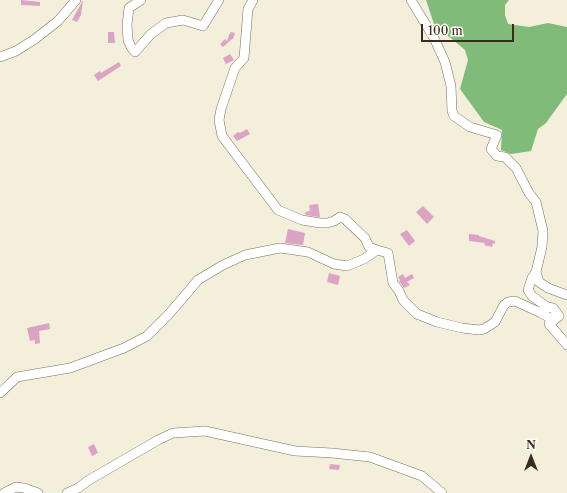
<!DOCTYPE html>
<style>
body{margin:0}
#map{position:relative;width:567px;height:493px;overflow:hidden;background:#f3efdb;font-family:"Libre Caslon Text",serif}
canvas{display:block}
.north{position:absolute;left:511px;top:437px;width:40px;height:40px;-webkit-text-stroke:3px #fdfcf7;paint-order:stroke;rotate:0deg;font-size:11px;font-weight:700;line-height:16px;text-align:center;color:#3b2a1e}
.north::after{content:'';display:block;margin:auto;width:14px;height:18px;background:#3b2a1e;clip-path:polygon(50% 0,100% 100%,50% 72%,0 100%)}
.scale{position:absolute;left:421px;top:24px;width:93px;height:18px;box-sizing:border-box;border:2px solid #3b2a1e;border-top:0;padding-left:5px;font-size:12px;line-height:14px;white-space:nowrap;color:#3b2a1e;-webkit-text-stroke:3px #fdfcf7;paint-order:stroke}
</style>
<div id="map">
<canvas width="567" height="493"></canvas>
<div class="north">N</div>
<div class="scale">100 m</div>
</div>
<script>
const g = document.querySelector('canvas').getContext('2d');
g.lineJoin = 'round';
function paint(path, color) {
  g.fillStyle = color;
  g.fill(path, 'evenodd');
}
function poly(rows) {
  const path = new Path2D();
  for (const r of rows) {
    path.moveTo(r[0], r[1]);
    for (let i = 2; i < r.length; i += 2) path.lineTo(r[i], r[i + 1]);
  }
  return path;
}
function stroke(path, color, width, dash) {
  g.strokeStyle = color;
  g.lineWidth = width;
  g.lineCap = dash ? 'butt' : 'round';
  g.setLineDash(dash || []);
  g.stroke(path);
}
paint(poly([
 [426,0,509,0,505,5,505,15,508,24,529,27,548,23,567,27,567,94,546,123,538,129,531,151,511,154,501,150,502,130,484,122,460,89,468,60,465,50,434,24]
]), '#80bb79');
paint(poly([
 [21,0,40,2,40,6,21,5],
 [83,0,81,15,77,22,72,20],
 [108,32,114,32,115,43,108,43],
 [231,32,235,33,233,39,232,39,223,47,220,44,225,39,227,41,229,35],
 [230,54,234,60,226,64,223,58],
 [119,62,121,66,98,81,94,75,100,71,101,73],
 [247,129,250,134,237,141,233,136,238,132,240,133],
 [318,204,320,217,306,215,305,212,310,211,309,205],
 [423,206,434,217,427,224,416,212],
 [288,229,305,233,303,245,285,243],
 [407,230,415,241,409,246,400,234],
 [469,234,479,235,479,236,495,241,495,244,493,243,492,247,484,245,485,243,469,241],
 [329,273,340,276,338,285,327,282],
 [403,274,405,278,412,274,414,278,407,282,410,285,404,288,399,281,400,280,398,277],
 [49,323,50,329,39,331,40,343,35,344,35,340,30,341,27,328],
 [94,444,98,453,92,456,88,447],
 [330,464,340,465,339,470,329,469]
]), '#dca3c4');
const minor = poly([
 [141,0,129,8,127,25,128,40,131,47,135,52,151,34,166,23,183,20,203,26,219,0],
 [253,0,248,9,244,58,235,68,221,109,219,120,222,136,278,210,302,220,320,223,327,223,334,221,340,217,345,219,365,238,369,247,377,250],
 [411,0,434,38,445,62,451,86,452,111,454,116,470,127,497,135,491,149,497,156,505,157,516,168,529,193,536,202,543,231,542,247,536,272,539,282,548,288,567,295],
 [0,57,16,51,35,39,58,21,76,0],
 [536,272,532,278,528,290,532,296,547,307,553,308,559,316,549,324,567,345],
 [0,393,17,377,70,368,124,348,147,336,169,314,198,280,223,265,245,255,280,248,308,252,334,264,347,266,364,259,377,250,388,253,393,283,399,291,403,300,417,314,437,322,462,328,479,330,484,329,495,322,504,305,508,302,515,301,541,313,550,318,550,323],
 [4,493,16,487,24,488,38,493],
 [67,493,78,488,89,480,158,440,173,433,205,431,295,451,332,453,370,457,422,476,442,493]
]);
stroke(minor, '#7b6f60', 10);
stroke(minor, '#fff', 9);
</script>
